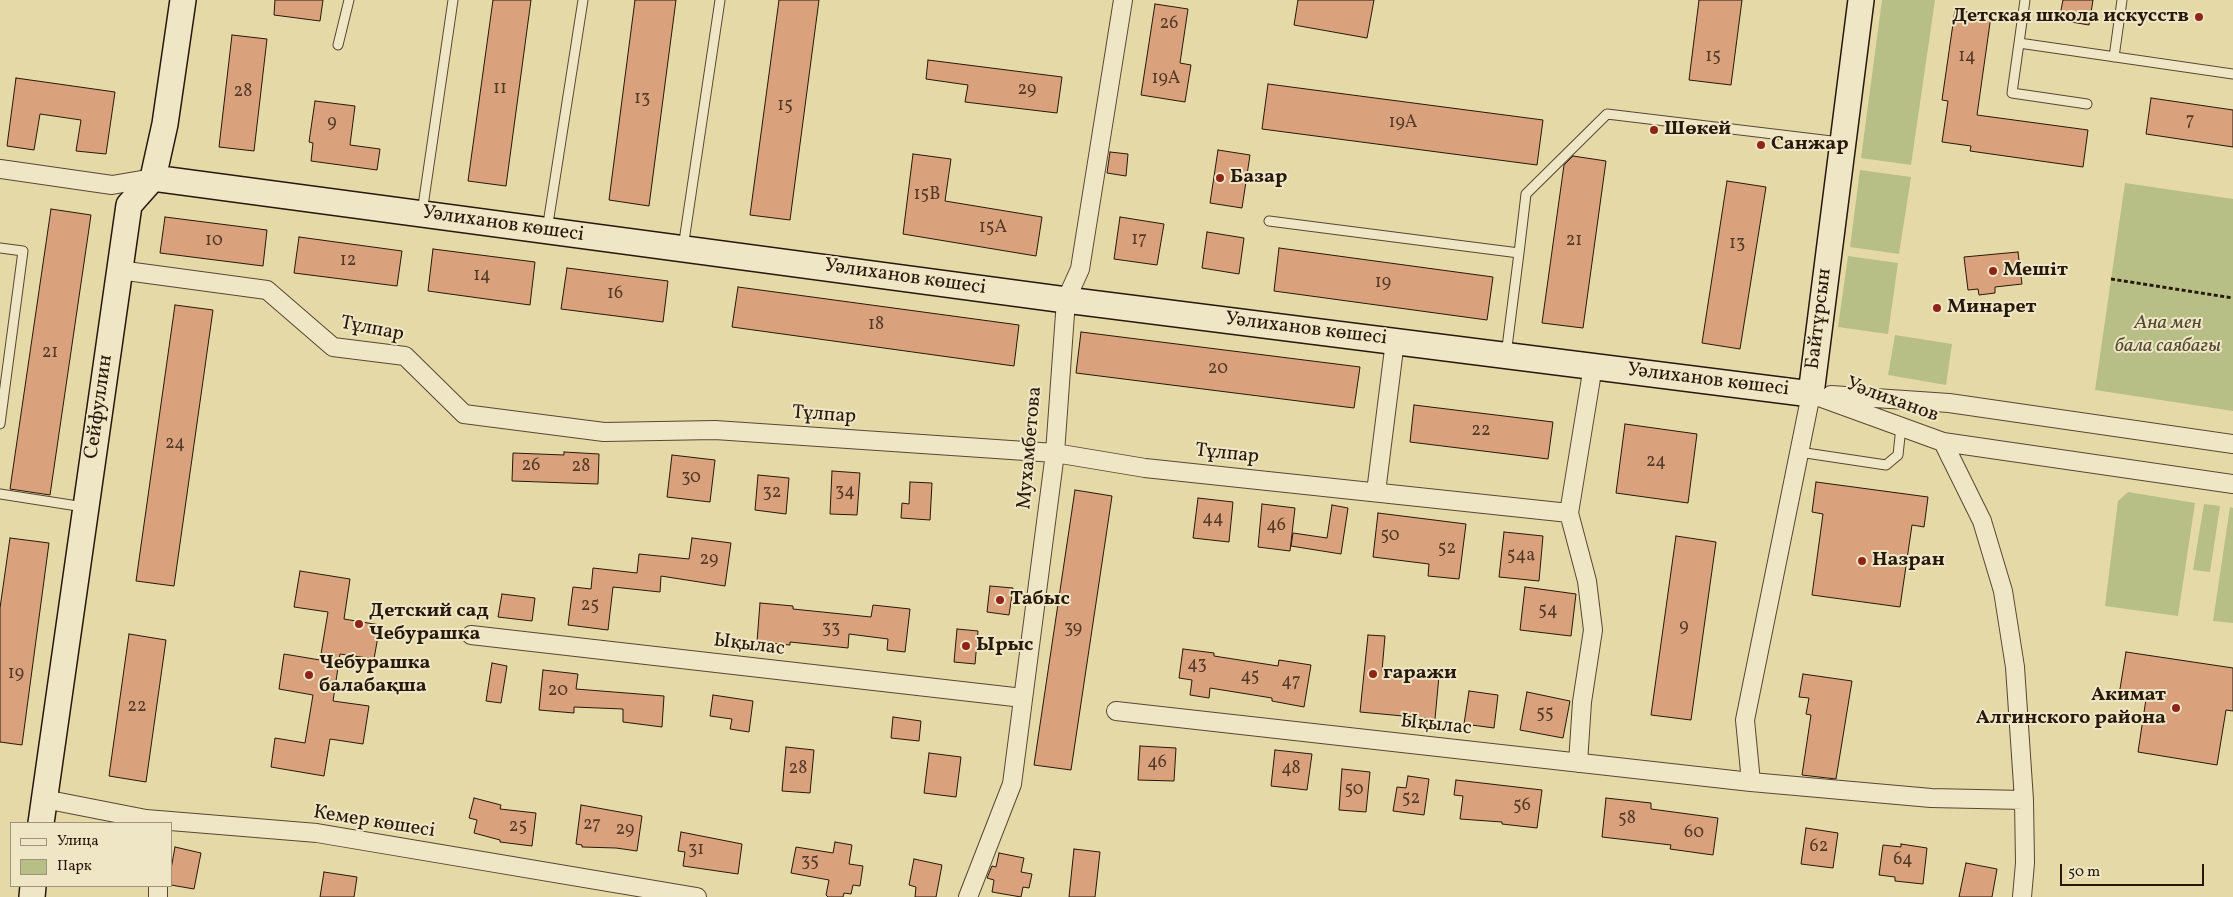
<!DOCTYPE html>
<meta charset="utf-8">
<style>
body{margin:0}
#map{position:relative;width:2233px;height:897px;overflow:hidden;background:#e6d9a8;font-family:Vollkorn,serif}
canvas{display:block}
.legend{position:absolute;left:10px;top:822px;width:162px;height:65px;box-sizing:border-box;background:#efe6c6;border:1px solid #9f947b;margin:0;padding:6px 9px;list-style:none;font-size:15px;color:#26180a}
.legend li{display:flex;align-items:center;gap:10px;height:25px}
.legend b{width:25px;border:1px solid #9f947b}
.scale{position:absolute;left:2060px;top:864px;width:144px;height:22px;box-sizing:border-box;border:2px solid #26180a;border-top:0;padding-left:6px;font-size:15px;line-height:18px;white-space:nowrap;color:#26180a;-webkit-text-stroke:4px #efe6c6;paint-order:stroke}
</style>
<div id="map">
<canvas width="2233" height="897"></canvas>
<ul class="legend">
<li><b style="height:6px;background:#efe6c6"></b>Улица</li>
<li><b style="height:14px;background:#b7bf86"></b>Парк</li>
</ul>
<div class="scale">50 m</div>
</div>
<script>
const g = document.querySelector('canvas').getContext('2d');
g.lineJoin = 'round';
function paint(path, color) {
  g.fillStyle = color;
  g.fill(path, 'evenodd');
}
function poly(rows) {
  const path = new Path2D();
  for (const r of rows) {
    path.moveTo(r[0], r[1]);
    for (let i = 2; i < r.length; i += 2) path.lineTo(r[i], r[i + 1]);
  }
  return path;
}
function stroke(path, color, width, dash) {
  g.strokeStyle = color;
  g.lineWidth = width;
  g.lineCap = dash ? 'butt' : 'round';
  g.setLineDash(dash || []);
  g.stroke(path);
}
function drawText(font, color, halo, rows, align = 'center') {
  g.font = font + ' Vollkorn,serif';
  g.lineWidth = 4;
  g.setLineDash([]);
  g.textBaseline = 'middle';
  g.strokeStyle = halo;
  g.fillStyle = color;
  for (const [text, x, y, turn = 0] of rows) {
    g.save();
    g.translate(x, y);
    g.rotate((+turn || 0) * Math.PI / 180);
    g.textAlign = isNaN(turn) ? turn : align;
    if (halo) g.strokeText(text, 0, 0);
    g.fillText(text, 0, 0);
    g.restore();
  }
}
paint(poly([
 [1882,0,1935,0,1911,165,1861,158],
 [1860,170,1911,177,1899,254,1850,247],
 [2125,183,2233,199,2233,411,2095,390],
 [1848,256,1898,263,1888,334,1838,327],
 [1895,335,1952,344,1946,385,1888,375],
 [2128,492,2195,503,2178,616,2105,606,2118,501],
 [2204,504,2220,506,2210,572,2193,570],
 [2230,507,2233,508,2233,623,2213,621]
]), '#b7bf86');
const building = poly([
 [275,0,323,0,320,21,274,15,275,0],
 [493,0,531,0,506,186,468,181,493,0],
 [635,0,676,0,649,206,609,200,635,0],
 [779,0,819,0,790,220,750,215,779,0],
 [1298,0,1374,0,1367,38,1294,25,1298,0],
 [1699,0,1742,0,1731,85,1689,80,1699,0],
 [2063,0,2093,0,2089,25,2059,20,2063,0],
 [1155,4,1188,9,1180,63,1191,65,1185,102,1141,95,1155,4],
 [1955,10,1991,16,1977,115,2088,130,2083,167,1970,151,1971,146,1942,142,1948,101,1942,100,1955,10],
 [232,35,267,39,254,151,219,147,232,35],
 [928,60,1062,77,1057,113,965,102,968,85,926,79,928,60],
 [16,78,115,92,106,154,76,151,81,120,40,114,34,150,7,146,16,78],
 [1268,84,1543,120,1537,165,1262,129,1268,84],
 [2151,98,2233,110,2233,147,2146,134,2151,98],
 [315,101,355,106,350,145,380,149,377,170,311,161,313,143,309,142,315,101],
 [1218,150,1250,155,1242,208,1210,203,1218,150],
 [1110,152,1128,154,1126,176,1107,173,1110,152],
 [913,154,951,159,945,201,1042,217,1036,256,903,234,913,154],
 [1573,156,1606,161,1583,328,1542,323,1564,165,1573,156],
 [1727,181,1766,187,1740,349,1702,343,1727,181],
 [51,209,91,215,50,495,10,489,51,209],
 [165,217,267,230,263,266,160,253,165,217],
 [1120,217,1164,224,1157,265,1114,259,1120,217],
 [1207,232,1244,238,1239,274,1202,268,1207,232],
 [299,237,402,251,397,286,294,273,299,237],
 [1279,248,1493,277,1487,320,1274,291,1279,248],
 [433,249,535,262,530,305,428,291,433,249],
 [2018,252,2022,284,1995,287,1995,293,1979,295,1978,289,1968,290,1964,257,2018,252],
 [567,268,668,281,663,322,561,309,567,268],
 [738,287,1019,325,1014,366,732,327,738,287],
 [175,305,213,310,174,586,136,581,175,305],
 [1081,332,1360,367,1354,408,1076,373,1081,332],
 [1414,405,1553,422,1548,459,1410,442,1414,405],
 [1625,424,1697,434,1688,503,1616,493,1625,424],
 [564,452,599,454,598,484,512,481,513,453,564,455,564,452],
 [672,455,715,460,710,502,667,497,672,455],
 [832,471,860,473,857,515,830,514,832,471],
 [758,475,789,478,786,514,755,510,758,475],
 [910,482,932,483,930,520,901,518,902,503,909,504,910,482],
 [1816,482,1928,497,1924,527,1912,525,1900,607,1812,595,1823,514,1812,512,1816,482],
 [1075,490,1112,496,1071,770,1034,765,1075,490],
 [1198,498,1233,502,1229,542,1193,538,1198,498],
 [1262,504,1295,508,1290,551,1258,547,1262,504],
 [1332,505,1348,508,1341,554,1291,546,1293,533,1327,538,1332,505],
 [1378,513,1466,524,1459,579,1428,576,1429,564,1373,557,1378,513],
 [1504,532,1543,536,1539,581,1499,577,1504,532],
 [1676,536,1716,542,1691,720,1651,715,1676,536],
 [10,538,49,543,22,745,0,742,0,608,10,538],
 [692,538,731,543,725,586,661,576,660,592,613,587,608,630,568,625,573,587,591,589,593,568,637,573,639,554,689,559,692,538],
 [300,571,350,579,344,619,380,625,374,659,340,654,333,701,369,706,363,744,330,739,324,776,271,767,275,738,305,743,313,695,279,689,284,654,320,660,328,612,294,607,300,571],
 [990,586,1013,588,1009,615,987,612,990,586],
 [1525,587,1576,594,1571,636,1520,630,1525,587],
 [502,594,535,598,532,621,498,617,502,594],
 [760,603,793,606,793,609,871,617,873,605,910,609,905,652,887,650,888,639,849,634,848,648,790,642,790,645,757,642,760,603],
 [957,629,978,631,975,664,954,662,957,629],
 [129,634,166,640,146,782,109,776,129,634],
 [1368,635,1385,636,1382,671,1439,676,1435,719,1360,712,1368,635],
 [1183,649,1214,653,1214,656,1278,666,1279,660,1311,665,1304,707,1272,701,1272,698,1210,688,1209,698,1190,695,1192,680,1179,678,1183,649],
 [2126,652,2233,668,2233,711,2226,710,2217,765,2138,752,2146,699,2119,695,2126,652],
 [492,663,507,666,501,703,486,701,492,663],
 [543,670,578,674,576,689,664,696,662,727,623,722,623,709,574,707,574,713,539,710,543,670],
 [1803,674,1852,681,1836,779,1802,775,1811,715,1806,714,1809,698,1799,697,1803,674],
 [1469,691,1498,695,1494,728,1464,724,1469,691],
 [1527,692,1570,701,1563,738,1520,730,1527,692],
 [713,695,753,701,749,732,730,729,732,719,710,716,713,695],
 [893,717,921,721,919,741,891,738,893,717],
 [1140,746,1176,748,1174,781,1138,780,1140,746],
 [786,747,814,750,810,793,782,791,786,747],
 [1275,750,1312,754,1307,790,1271,786,1275,750],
 [929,753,961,757,956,797,924,793,929,753],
 [1342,769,1370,772,1366,812,1339,810,1342,769],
 [1408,776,1429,779,1424,815,1393,811,1397,787,1406,788,1408,776],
 [1456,780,1542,790,1537,828,1502,824,1502,822,1460,819,1463,796,1454,795,1456,780],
 [474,798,501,805,500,809,536,813,532,846,500,842,500,840,474,833,477,820,469,818,474,798],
 [1606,798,1651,803,1651,809,1718,818,1713,855,1670,849,1671,845,1602,837,1606,798],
 [581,805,642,816,637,851,616,848,582,847,582,845,576,844,581,805],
 [1806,828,1838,833,1833,868,1801,864,1806,828],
 [681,832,742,844,738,874,683,866,685,852,678,851,681,832],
 [835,842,852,845,849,864,863,866,860,886,853,885,851,894,844,893,843,897,828,897,826,895,829,880,791,873,796,847,833,853,835,842],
 [1901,844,1927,848,1923,884,1895,881,1895,877,1879,875,1883,845,1901,847,1901,844],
 [175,847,201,853,194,889,171,885,171,869,175,847],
 [1074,849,1100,852,1095,897,1069,897,1074,849],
 [999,853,1024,858,1021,872,1032,874,1029,888,1023,887,1021,897,992,892,994,880,987,878,992,866,996,867,999,853],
 [914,859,942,865,936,897,915,897,916,887,909,885,914,859],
 [1966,863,1997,869,1992,897,1959,897,1966,863],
 [324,872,357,877,354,897,320,897,324,872]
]);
paint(building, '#daa17d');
stroke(building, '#26180a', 1);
const lane = poly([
 [2025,0,2019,43,2233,74],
 [2019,43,2012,93,2087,104],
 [338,45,349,0],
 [2114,57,2122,0],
 [422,213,453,0],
 [1269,221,1519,253,1506,355],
 [547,230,583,0],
 [0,248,23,251,0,424],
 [683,248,720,0],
 [1519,253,1526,194,1607,114,1840,142],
 [1799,452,1886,465,1898,455,1901,427],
 [0,494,84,507]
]);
const street = poly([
 [0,169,112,185,153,178],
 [119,270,267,290,333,347,405,356,464,414,604,432,715,430,1055,453,1145,468,1569,513],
 [1811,394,1943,442,2233,484],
 [1831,395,1949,403,2233,444],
 [1943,442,1982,521,2003,591,2015,667,2024,800],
 [1376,492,1395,341],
 [471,635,1023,698],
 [1116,711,1751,782,1931,798,2024,800,2025,863,2022,897],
 [1578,763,1582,702,1593,630,1587,581,1569,513,1593,366],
 [1751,782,1745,720,1811,394],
 [44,799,146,819,317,833,697,897],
 [158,886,158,897],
 [968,897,1012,784,1055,453,1066,300,1080,269,1123,0]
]);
const secondary = poly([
 [153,178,1066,300,1811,394,1861,0],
 [41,823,129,205,153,178,165,124,183,0],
 [32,897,33,886]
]);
stroke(lane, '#564832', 11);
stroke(street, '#564832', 20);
stroke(secondary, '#26180a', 28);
stroke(poly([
 [2111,279,2233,298]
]), '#26180a', 3, [4, 2.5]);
stroke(lane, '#efe6c6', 9);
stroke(street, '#efe6c6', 18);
stroke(secondary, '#efe6c6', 25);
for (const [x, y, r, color] of [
 [2199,17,5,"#8f2418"],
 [1654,130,5,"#8f2418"],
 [1761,145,5,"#8f2418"],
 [1220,178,5,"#8f2418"],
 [1993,271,5,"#8f2418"],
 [1937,308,5,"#8f2418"],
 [1862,561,5,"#8f2418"],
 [1000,600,5,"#8f2418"],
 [359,624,5,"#8f2418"],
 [966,646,5,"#8f2418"],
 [1373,674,5,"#8f2418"],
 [309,675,5,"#8f2418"],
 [2176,708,5,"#8f2418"]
]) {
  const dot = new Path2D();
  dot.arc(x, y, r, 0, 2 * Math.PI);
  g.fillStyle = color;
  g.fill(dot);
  stroke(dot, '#efe6c6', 2);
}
drawText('18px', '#533a27', null, [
 ["26",1169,25],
 ["15",1713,58],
 ["14",1967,58],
 ["19А",1166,80],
 ["11",500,90],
 ["29",1027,91],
 ["28",243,93],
 ["13",642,100],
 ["15",785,107],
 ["7",2190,122],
 ["9",332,124],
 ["19А",1403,124],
 ["15В",927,196],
 ["15А",993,229],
 ["17",1139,241],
 ["10",214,242],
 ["21",1574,242],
 ["13",1737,245],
 ["12",348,262],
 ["14",482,277],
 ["19",1383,284],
 ["16",615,295],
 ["18",876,326],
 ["21",50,354],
 ["20",1218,370],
 ["22",1481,432],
 ["24",175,445],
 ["24",1656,463],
 ["26",531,467],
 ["28",581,468],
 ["30",691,479],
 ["34",845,493],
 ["32",772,494],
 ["44",1213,520],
 ["46",1276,527],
 ["50",1390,537],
 ["52",1447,550],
 ["54а",1521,557],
 ["29",709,561],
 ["25",590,607],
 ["54",1548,612],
 ["9",1684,628],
 ["33",831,630],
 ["39",1073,630],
 ["43",1197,666],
 ["19",16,675],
 ["45",1250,678],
 ["47",1291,683],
 ["20",558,692],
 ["22",137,708],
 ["55",1545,715],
 ["46",1157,764],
 ["28",798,770],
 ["48",1291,770],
 ["50",1354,791],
 ["52",1411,800],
 ["56",1522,807],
 ["58",1627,820],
 ["27",592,826],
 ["25",518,828],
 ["29",625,831],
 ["60",1694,834],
 ["62",1819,848],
 ["31",696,851],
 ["64",1903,861],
 ["35",810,863]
]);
drawText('bold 20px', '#26180a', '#efe6c6', [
 ["Детская школа искусств",2189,17,"right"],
 ["Шөкей",1664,130],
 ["Санжар",1771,145],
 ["Базар",1230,178],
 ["Мешіт",2003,271],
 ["Минарет",1947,308],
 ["Назран",1872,561],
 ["Табыс",1010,600],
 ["Детский сад",369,612],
 ["Чебурашка",369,635],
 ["Ырыс",976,646],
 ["Чебурашка",319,664],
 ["балабақша",319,687],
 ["гаражи",1383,674],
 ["Акимат",2166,696,"right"],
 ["Алгинского района",2166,719,"right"]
], 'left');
drawText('20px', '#26180a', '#efe6c6', [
 ["Уәлиханов көшесі",503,225,8],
 ["Уәлиханов көшесі",905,278,8],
 ["Байтұрсын",1820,319,-83],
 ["Тұлпар",372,330,11],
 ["Уәлиханов көшесі",1306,330,7],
 ["Уәлиханов көшесі",1708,381,7],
 ["Уәлиханов",1892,401,20],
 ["Сейфуллин",100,407,-82],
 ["Тұлпар",824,416,4],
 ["Мухамбетова",1031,448,-85],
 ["Тұлпар",1227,455,6],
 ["Ықылас",749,646,7],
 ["Ықылас",1436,726,6],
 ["Кемер көшесі",374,823,9]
]);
drawText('italic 20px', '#524a2f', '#efe6c6', [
 ["Ана мен",2168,324],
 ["бала саябағы",2168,347]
]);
</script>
